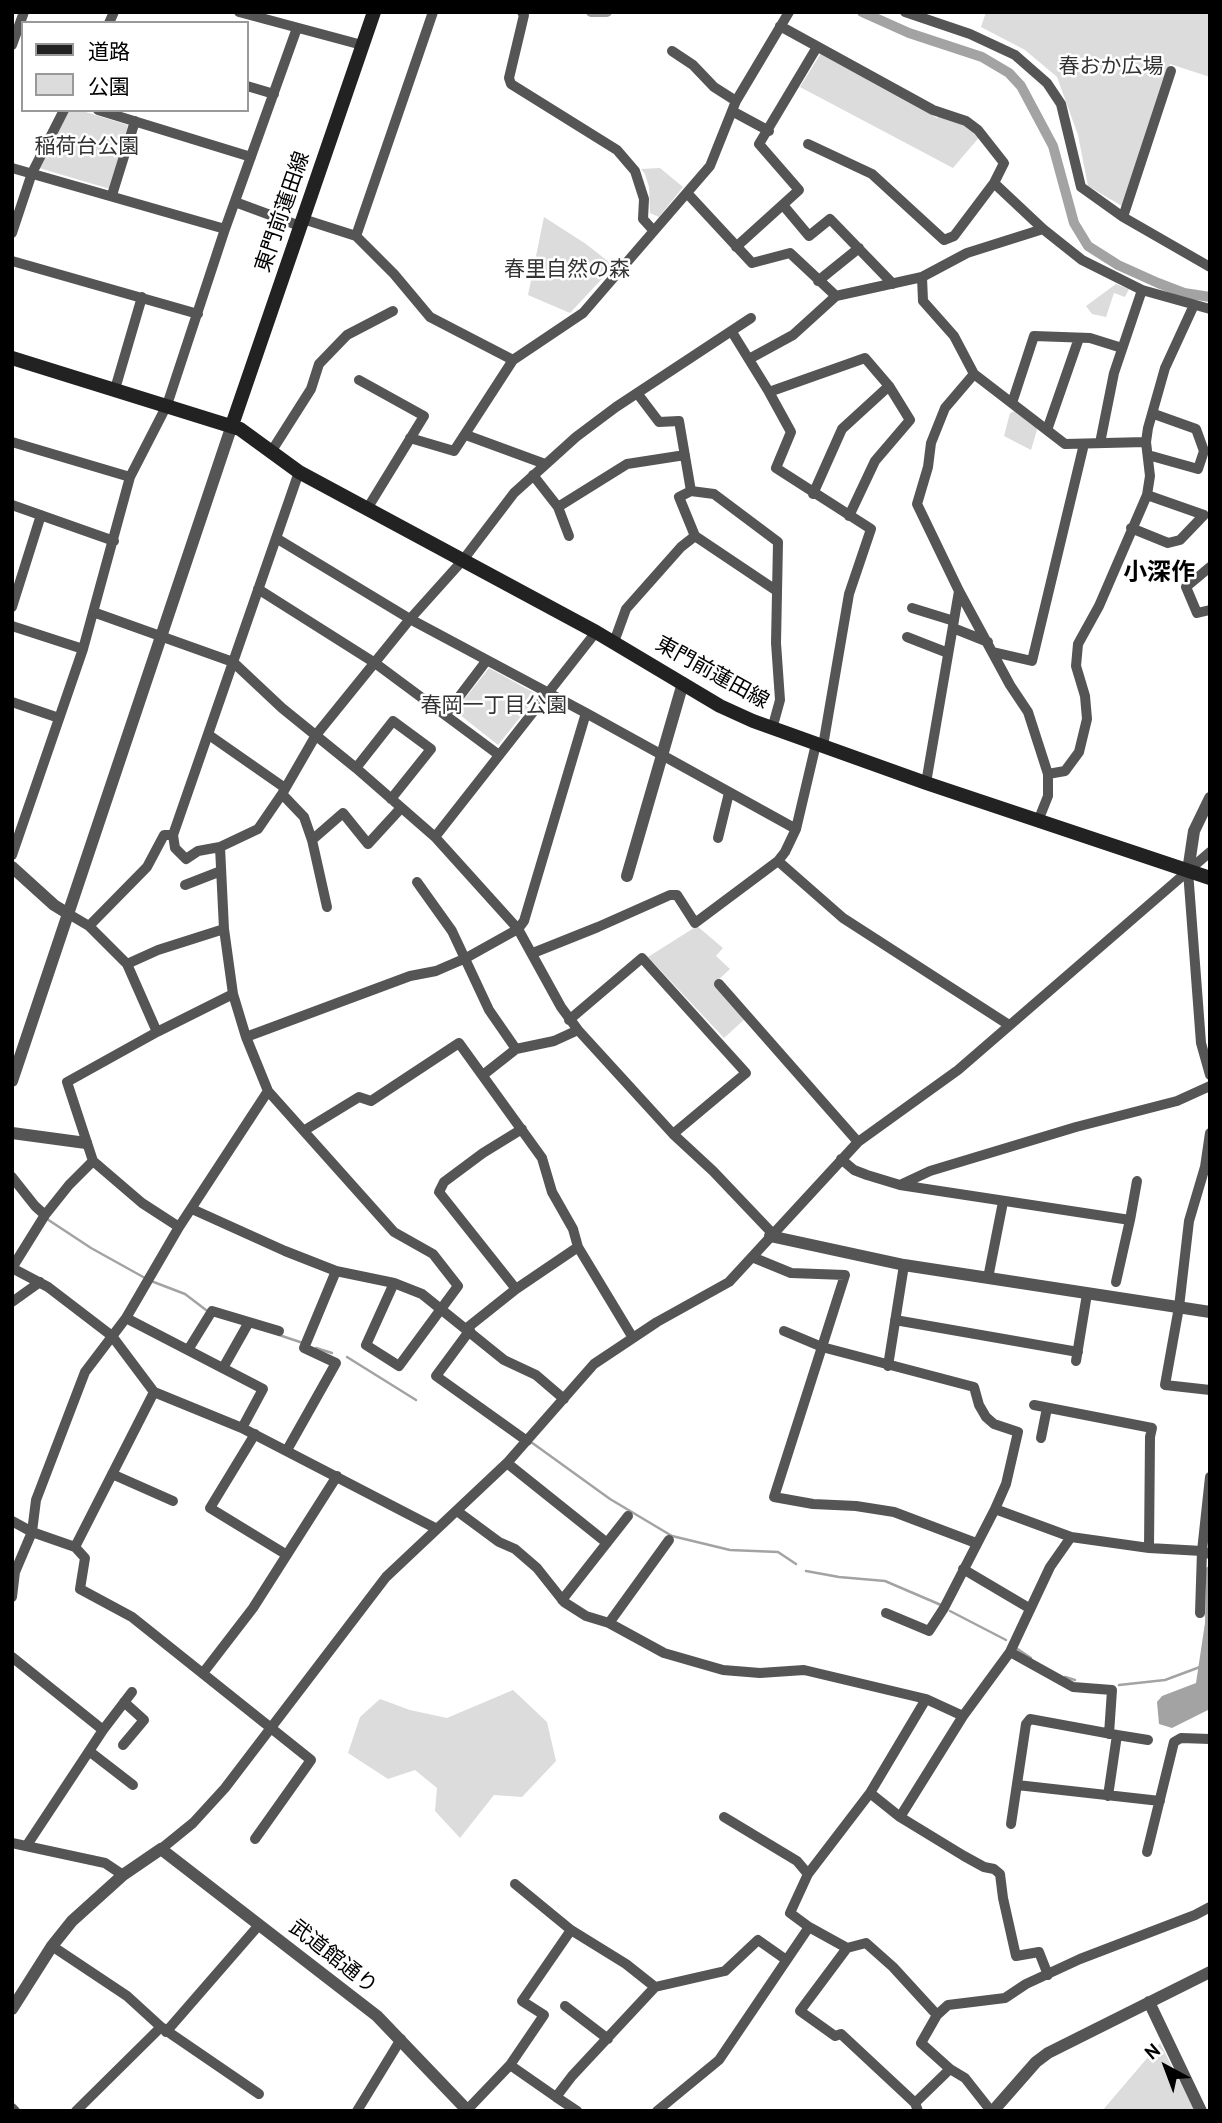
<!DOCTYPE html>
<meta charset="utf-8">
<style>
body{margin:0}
#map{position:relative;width:1222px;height:2123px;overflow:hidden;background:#fff;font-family:"PT Sans","Noto Sans JP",sans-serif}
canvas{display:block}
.frame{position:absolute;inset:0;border:14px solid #000;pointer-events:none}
.legend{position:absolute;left:21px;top:21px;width:228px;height:91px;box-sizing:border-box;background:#fff;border:2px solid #999;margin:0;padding:9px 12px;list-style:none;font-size:21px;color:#000}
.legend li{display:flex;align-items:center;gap:14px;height:35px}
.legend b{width:35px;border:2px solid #999}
.north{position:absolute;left:1131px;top:2032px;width:70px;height:70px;-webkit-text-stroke:5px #fff;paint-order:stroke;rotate:319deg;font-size:19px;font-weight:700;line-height:28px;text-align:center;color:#000}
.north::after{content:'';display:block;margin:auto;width:24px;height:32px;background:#000;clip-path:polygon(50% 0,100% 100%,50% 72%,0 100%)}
</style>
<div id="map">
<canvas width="1222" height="2123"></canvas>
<div class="frame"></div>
<ul class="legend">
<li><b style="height:9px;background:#222"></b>道路</li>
<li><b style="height:19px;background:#dcdcdc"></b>公園</li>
</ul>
<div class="north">N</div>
</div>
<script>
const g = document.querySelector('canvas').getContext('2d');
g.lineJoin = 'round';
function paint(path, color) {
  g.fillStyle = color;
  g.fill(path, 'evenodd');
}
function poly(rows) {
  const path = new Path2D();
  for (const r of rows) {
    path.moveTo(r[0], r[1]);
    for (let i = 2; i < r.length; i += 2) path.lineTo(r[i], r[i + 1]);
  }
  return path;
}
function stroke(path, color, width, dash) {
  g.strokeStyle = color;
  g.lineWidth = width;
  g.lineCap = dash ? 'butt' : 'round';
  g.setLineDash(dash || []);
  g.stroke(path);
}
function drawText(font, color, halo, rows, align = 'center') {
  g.font = font + ' "PT Sans","Noto Sans JP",sans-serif';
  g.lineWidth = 5;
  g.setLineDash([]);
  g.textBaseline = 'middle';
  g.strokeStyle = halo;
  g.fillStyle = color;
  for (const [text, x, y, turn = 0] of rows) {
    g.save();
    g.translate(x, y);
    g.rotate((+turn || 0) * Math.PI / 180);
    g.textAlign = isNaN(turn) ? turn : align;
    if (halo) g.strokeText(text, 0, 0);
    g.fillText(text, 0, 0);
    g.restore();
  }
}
paint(poly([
 [986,12,1210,12,1210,77,1170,64,1122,206,1088,186,1078,135,1057,77,1025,50,981,27],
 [821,53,937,118,942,114,982,134,953,168,800,87],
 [69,110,79,110,128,125,110,189,39,168],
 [660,168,683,187,659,217,650,213,649,187,645,174,641,169],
 [544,217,586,244,614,266,570,313,528,295],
 [1116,284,1129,289,1125,297,1114,293,1106,317,1092,314,1086,306],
 [1015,411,1036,426,1037,430,1031,450,1004,436,1010,413],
 [489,668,538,695,498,745,455,711],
 [697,926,723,948,716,956,730,969,714,984,746,1018,724,1038,648,957],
 [513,1690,547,1722,556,1761,522,1797,494,1795,460,1838,435,1811,437,1788,415,1770,388,1779,348,1753,360,1717,380,1699,410,1710,447,1718],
 [1160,2043,1195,2111,1102,2111]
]), '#dcdcdc');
paint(poly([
 [1210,1565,1210,1709,1172,1728,1159,1724,1157,1702,1162,1696,1196,1683,1205,1623,1206,1568]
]), '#a3a3a3');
stroke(poly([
 [47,1219,91,1248,145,1278],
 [151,1281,185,1294,206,1310],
 [279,1335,303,1343],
 [316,1348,332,1353],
 [347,1357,416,1400],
 [531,1442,610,1499,672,1536,730,1550,778,1552,796,1564],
 [806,1571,839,1577,885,1581,941,1605],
 [950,1611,1006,1640],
 [1016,1648,1031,1658],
 [1065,1677,1075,1680],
 [1119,1685,1165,1680,1200,1667]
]), '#a3a3a3', 2.5);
stroke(poly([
 [591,12,607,12],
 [862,12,909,33,982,57,1009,73,1021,86,1053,146,1074,223,1088,246,1118,265,1158,283,1184,293,1210,297]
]), '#a3a3a3', 10);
stroke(poly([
 [239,12,362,45],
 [522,12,524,15,509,78,511,84,617,150,635,171,644,199,643,219,653,230],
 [905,12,970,34,1015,55,1047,83,1061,104,1081,187,1123,217,1210,267],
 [109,23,114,12],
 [780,26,933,110,966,121,978,130,1004,163,994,183,954,236,944,240,872,174,808,144],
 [12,45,24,12],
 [672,51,693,65,714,87,736,101],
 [247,86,274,94],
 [98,110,251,157],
 [732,111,769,131],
 [12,168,225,229],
 [994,183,1043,229,1082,260,1142,290,1210,309],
 [687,193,752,263,790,253,836,296],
 [112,195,135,121],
 [235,202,300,226],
 [783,205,809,236,830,219,893,284],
 [1123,217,1171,71],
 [303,219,356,236,394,274,430,317,513,360],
 [12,233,32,173,64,110],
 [356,236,433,12],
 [736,247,799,190,759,144,817,47],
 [12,261,198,314],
 [922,277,923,301,954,336,974,374,1065,444,1146,442],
 [818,281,859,248],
 [732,332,769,392,791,432,776,468,871,529,849,594,823,746],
 [749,359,793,335,836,296,922,277,967,253,1043,229],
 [974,374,945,408,931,443,928,467,917,504,959,591,1010,685,1028,712,1048,774,1048,796,1038,821],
 [359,380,424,416,367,509],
 [115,389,142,297],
 [769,392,865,358,889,386,910,420,875,461,849,516],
 [637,393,659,422,679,421,691,491],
 [1012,403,1034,336,1090,338,1122,348],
 [1047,430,1079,338],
 [466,435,545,464],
 [410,438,454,451,513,360,583,313,710,166,736,101,789,12],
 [12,442,130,477],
 [1100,443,1114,373,1142,290],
 [271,452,311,389,319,364,347,335,393,311],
 [1148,455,1198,469,1204,451,1196,429,1154,414],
 [533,475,558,507,569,536],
 [813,494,842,429,889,386],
 [12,505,114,541],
 [558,507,627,464,685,455],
 [1131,528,1168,543,1180,540,1204,515,1147,495],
 [695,536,679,497,691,491,714,494,778,542,776,643,780,700,772,729],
 [276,538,410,619,586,713,796,829],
 [1210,567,1186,587,1197,613,1210,610],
 [258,589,375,663,499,755],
 [12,607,41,515],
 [912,608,954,621],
 [93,612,233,662,282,708,356,768,435,837,518,929,561,1007,578,1030,673,1134,713,1171,772,1233],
 [12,626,83,649],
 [953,628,988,642],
 [907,637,948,653],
 [614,642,626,609,681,547,695,536,777,591],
 [993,652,1032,661,1084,444],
 [12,702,59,718],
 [446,714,487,660],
 [209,735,285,788],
 [356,768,393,721,431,749,391,799],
 [1048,774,1065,771,1079,752,1087,719,1085,696,1076,666,1078,644,1099,606,1147,495,1150,476,1146,442,1148,428,1165,368,1194,305],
 [926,783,959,591],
 [282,794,304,817,312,840,327,907],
 [173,835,175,848,186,859,198,851,220,847,258,829,282,794,316,735,410,619,463,560,514,493,576,437,616,407,751,318],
 [435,837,596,632],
 [718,838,729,793],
 [312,840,343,813,368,844,401,808],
 [220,847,224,929,233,994,246,1037,268,1091,394,1232,433,1254,458,1286,399,1366,366,1345,394,1283],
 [12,855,83,649,130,477,167,405,225,229,297,28],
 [778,861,843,918,1009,1025],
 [1188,871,1201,1043,1210,1075],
 [417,882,452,931,489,1010,516,1049],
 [185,885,221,871],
 [67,913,89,926,147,867,164,835,173,835,299,472],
 [89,926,127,964,157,1032],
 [533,953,598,927,670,895,677,895,695,923,778,861,785,852,796,829,816,744],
 [127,964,158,950,224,929],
 [719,984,858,1142],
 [569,1020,642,958,746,1073,673,1134],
 [246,1037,410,976,436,971,466,958,518,929,524,921,586,713],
 [483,1075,516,1049,554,1041,578,1030],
 [305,1130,359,1097,371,1101,459,1043,542,1158,552,1192,573,1229,578,1247,633,1338],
 [1210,1133,1205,1167,1189,1221,1179,1307,1165,1385,1210,1390],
 [841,1159,854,1170,867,1175,900,1185,1130,1220,1137,1181],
 [93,1161,69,1185,45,1215,12,1268,48,1287,112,1336,154,1392,242,1428,437,1529],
 [12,1177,35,1206,45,1215],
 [900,1185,930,1171,1076,1127,1177,1101,1210,1086],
 [192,1209,285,1251,336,1271,394,1283,422,1294,504,1360,536,1375,564,1399],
 [179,1227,142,1203,93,1161,67,1082,157,1032,233,994],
 [752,1257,791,1273,845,1275,774,1497,813,1504,856,1506,894,1512,976,1543],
 [988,1278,1003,1202],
 [1116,1282,1130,1220],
 [516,1289,439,1192,444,1182,483,1153,522,1129],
 [12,1302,40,1282],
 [126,1318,263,1389,242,1428],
 [895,1320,1078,1352],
 [467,1328,516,1289,578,1247],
 [470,1330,436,1376,527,1441],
 [784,1331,822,1347,974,1387,979,1405,986,1417,994,1424,1018,1432,1006,1484,995,1509],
 [188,1350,212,1311,279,1331],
 [1076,1361,1087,1294],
 [888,1366,904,1265],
 [223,1368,249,1322],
 [1034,1405,1152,1428,1150,1437,1149,1548],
 [255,1434,210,1508,287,1555],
 [1041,1438,1047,1408],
 [287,1450,336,1363,304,1348,336,1271],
 [507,1463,607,1543],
 [112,1474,173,1501],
 [1210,1477,1202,1551,1210,1554],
 [457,1511,499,1542,515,1549,537,1568,564,1602,586,1616,609,1623,664,1653,723,1670,760,1673,804,1670,926,1699,963,1716],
 [12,1521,32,1532,75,1547,85,1558,80,1589,132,1617,311,1760,255,1839],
 [75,1547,154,1392],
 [963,1569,1029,1608],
 [12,1597,15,1572,32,1532,36,1500,85,1372,126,1318,179,1227,268,1091],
 [562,1600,628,1516],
 [886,1613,929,1631,944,1608,995,1509,1071,1537,1149,1548,1202,1551,1200,1613],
 [609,1623,669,1540],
 [1010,1652,1073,1687,1112,1690,1109,1734],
 [12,1657,103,1730,27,1845],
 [203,1673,253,1608,337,1476],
 [103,1730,132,1692],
 [1117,1735,1148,1740],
 [123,1745,144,1720,124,1702],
 [89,1751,133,1785],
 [1017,1785,1160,1801],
 [870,1793,900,1817,964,1856,984,1867,994,1869,1000,1874,1003,1898,1016,1956,1039,1952,1048,1975],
 [900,1817,963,1716,1010,1652,1050,1567,1071,1537],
 [1011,1824,1026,1724,1030,1719,1117,1735,1108,1796],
 [12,1843,105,1863,123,1875],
 [161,1849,193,1823,225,1788,386,1577,507,1463,594,1364,657,1322,729,1282,858,1142,958,1070,1210,852],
 [1147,1852,1174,1742,1181,1738,1210,1739],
 [808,1874,870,1793,926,1699],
 [515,1884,571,1930,626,1964,655,1987,725,1971,758,1940,785,1959],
 [809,1927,847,1948,866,1943,893,1967,937,2015],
 [52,1946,127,1996,161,2027],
 [847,1948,800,2011,835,2036,841,2034,915,2103],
 [565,2006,608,2039],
 [166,2032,259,1925],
 [510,2065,556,2097],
 [12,2108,15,2111],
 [467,2110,510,2065,544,2015,522,2001,571,1930],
 [76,2111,161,2027,259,2094],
 [357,2111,401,2039],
 [577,2111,556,2097,572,2076,655,1987],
 [657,2111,719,2060,809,1927,790,1913,808,1874,797,1861,724,1817],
 [918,2111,915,2103,950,2069],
 [991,2111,965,2078,950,2069,921,2043,937,2015,948,2005,1005,1998,1026,1984,1080,1959,1195,1915,1210,1907]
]), '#555', 10);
stroke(poly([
 [12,867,54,905,67,913],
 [1188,871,1194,831,1210,798],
 [627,876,683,683],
 [12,1081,232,425],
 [12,1133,86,1143],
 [770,1236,904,1265,1210,1312],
 [1149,2002,1201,2111],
 [12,2009,52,1946,72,1921,123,1875,161,1849,377,2016,468,2111],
 [993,2111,1036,2062,1048,2053,1210,1972]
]), '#555', 12);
stroke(poly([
 [12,358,240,429,299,472,596,632,720,706,753,721,926,783,1210,878],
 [232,425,374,12]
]), '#222', 14);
drawText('21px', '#333', '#fff', [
 ["春おか広場",1111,67],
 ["稲荷台公園",87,147],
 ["春里自然の森",567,270],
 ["春岡一丁目公園",494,706]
]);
drawText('21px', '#000', '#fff', [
 ["東門前蓮田線",283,212,-71],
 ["東門前蓮田線",712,673,29],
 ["武道館通り",333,1957,38]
]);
drawText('bold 24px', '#000', '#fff', [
 ["小深作",1159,573]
]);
</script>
